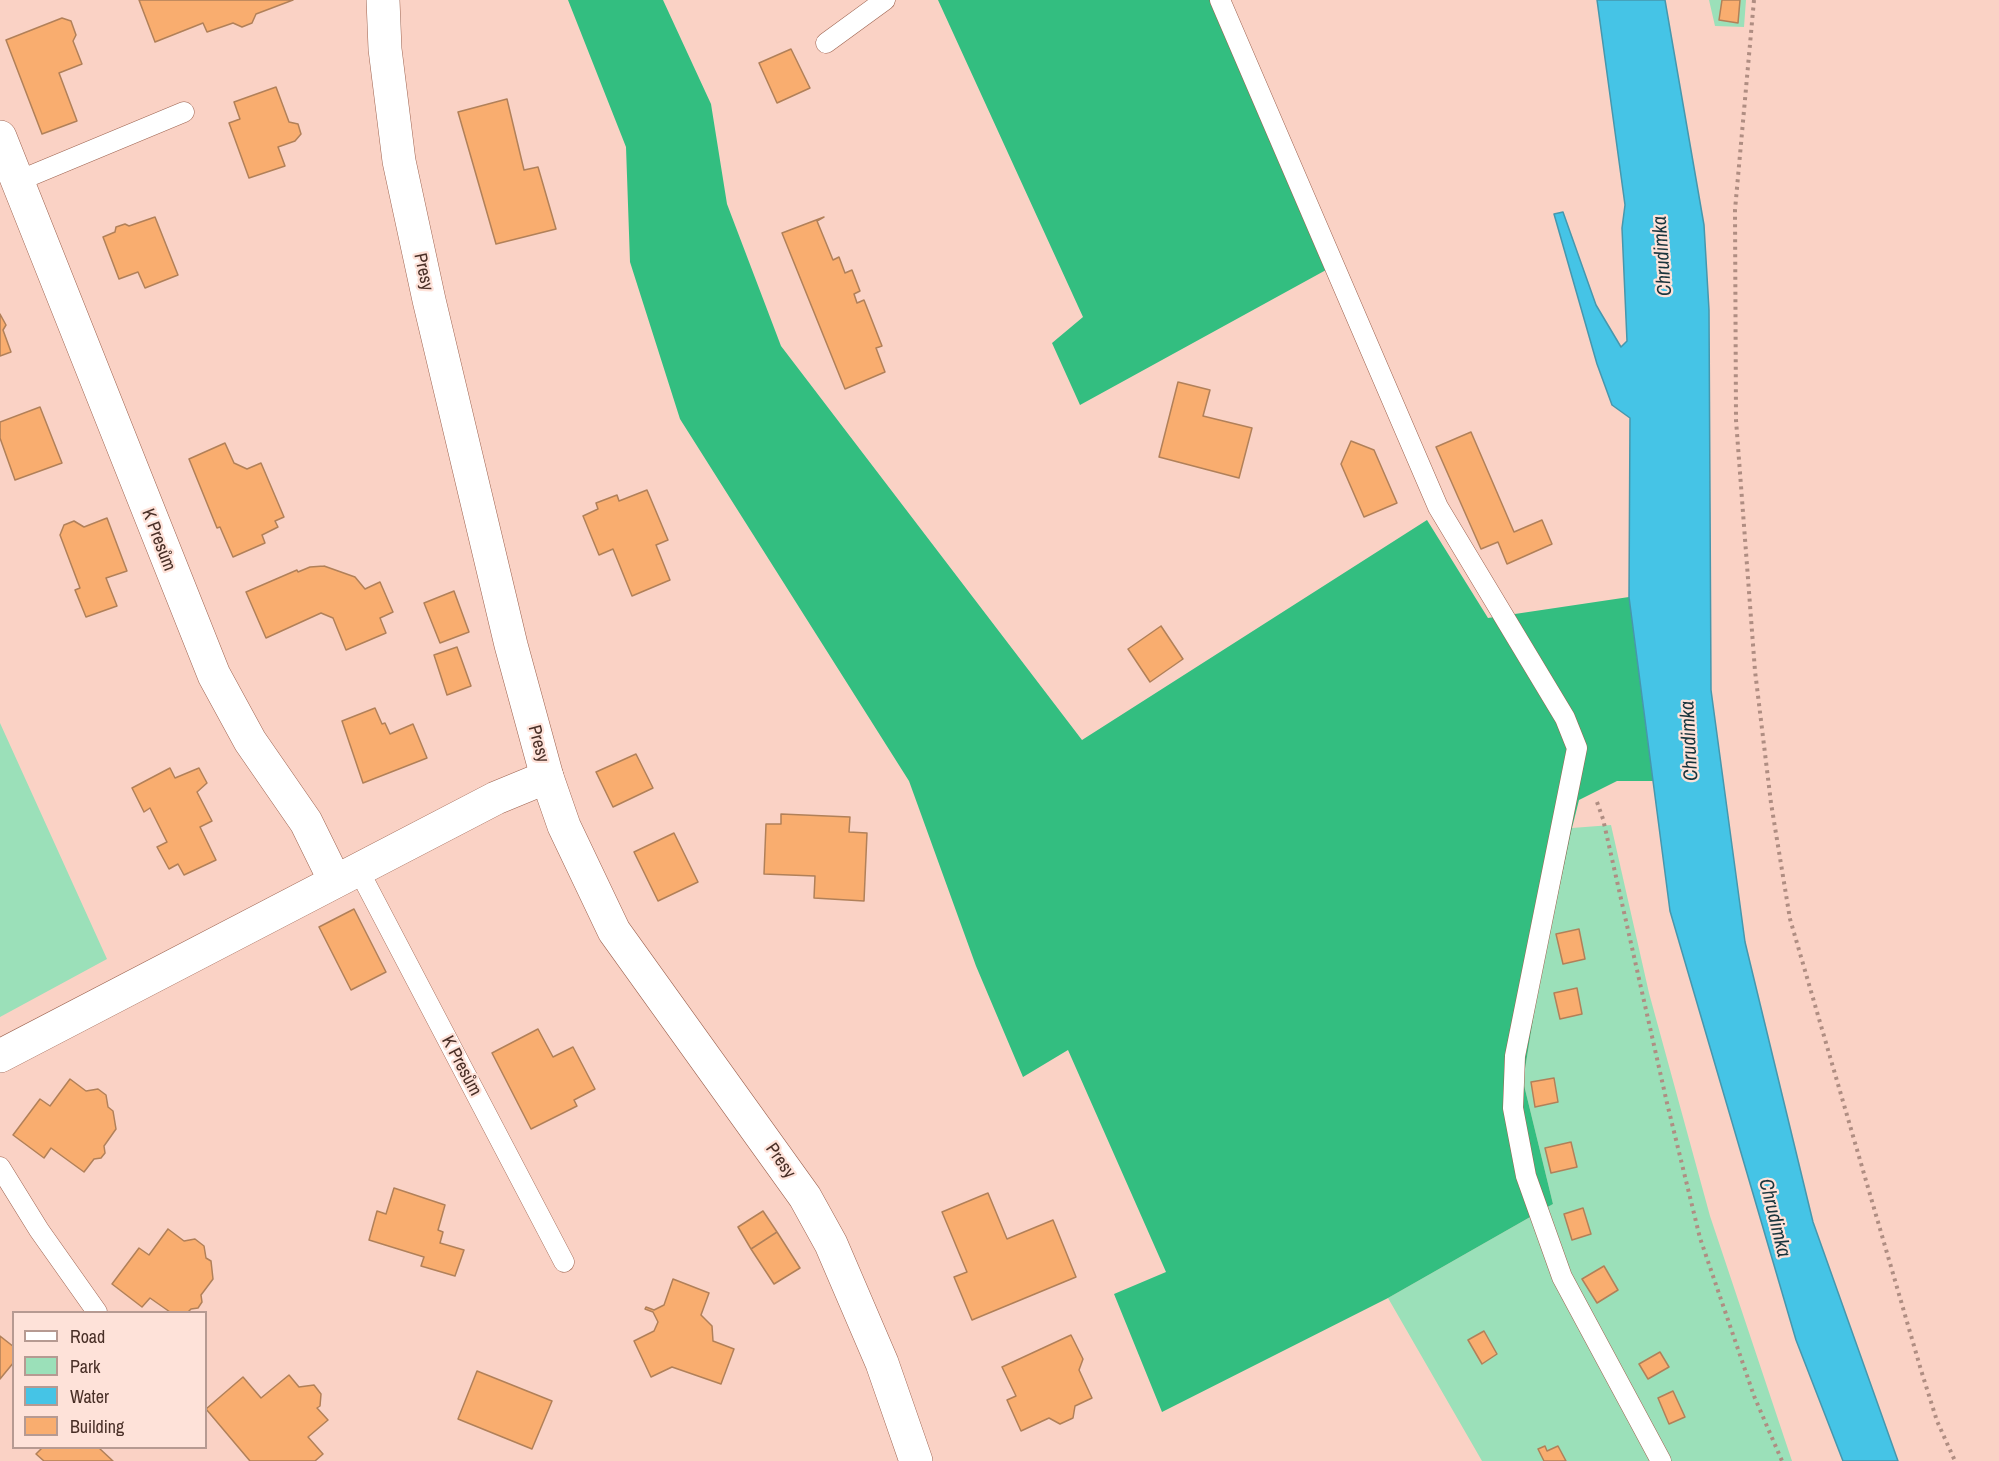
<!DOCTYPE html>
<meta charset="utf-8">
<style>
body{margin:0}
#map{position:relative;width:1999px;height:1461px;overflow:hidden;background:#fad2c5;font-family:"Archivo Narrow",sans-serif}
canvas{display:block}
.legend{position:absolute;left:12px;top:1311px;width:195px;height:138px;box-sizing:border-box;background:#fee2d9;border:2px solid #b69a92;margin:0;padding:8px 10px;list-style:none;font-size:18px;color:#492f27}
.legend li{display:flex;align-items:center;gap:12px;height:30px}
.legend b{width:30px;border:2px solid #b69a92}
</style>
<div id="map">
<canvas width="1999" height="1461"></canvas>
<ul class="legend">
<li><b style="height:8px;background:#fff"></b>Road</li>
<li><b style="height:16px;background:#9be0b9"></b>Park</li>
<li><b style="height:16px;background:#45c4e6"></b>Water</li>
<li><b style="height:16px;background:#f9ad6f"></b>Building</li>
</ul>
</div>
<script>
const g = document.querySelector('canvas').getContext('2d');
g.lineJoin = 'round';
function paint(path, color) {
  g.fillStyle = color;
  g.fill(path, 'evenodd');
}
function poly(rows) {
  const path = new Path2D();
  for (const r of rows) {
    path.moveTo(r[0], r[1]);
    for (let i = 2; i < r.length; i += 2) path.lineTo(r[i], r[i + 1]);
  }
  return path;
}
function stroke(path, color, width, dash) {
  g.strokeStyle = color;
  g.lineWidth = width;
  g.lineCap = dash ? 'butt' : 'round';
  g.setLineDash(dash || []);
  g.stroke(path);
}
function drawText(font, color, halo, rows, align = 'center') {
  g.font = font + ' "Archivo Narrow",sans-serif';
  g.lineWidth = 4.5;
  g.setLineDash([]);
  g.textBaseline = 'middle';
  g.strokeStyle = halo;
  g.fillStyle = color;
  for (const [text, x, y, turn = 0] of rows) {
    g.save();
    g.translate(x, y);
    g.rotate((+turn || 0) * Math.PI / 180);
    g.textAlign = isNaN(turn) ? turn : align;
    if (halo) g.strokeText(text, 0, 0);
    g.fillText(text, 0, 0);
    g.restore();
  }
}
paint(poly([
 [1709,0,1746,0,1744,27,1715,26],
 [0,723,107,959,0,1017],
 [1611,825,1649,993,1710,1216,1792,1461,1482,1461,1388,1298,1553,1204,1523,1081,1538,989,1572,828]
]), '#9be0b9');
paint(poly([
 [568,0,663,0,711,104,727,204,781,346,1082,740,1427,520,1488,618,1629,597,1653,781,1617,781,1579,800,1572,828,1538,989,1523,1081,1553,1204,1388,1298,1162,1412,1114,1294,1166,1272,1068,1050,1023,1077,976,966,909,781,680,419,630,262,626,147],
 [938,0,1211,0,1326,270,1080,405,1052,343,1083,317]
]), '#33be80');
const water = poly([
 [1597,0,1665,0,1704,225,1709,310,1711,690,1745,942,1813,1222,1898,1461,1843,1461,1796,1340,1670,911,1629,597,1630,418,1612,405,1597,364,1554,214,1563,212,1596,305,1621,347,1627,341,1622,228,1625,205,1597,0]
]);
paint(water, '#45c4e6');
stroke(water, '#4697ad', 1.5);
const building = poly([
 [139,0,293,0,256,14,252,23,242,27,233,23,207,32,203,23,155,42,139,0],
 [1722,0,1740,0,1738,23,1719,20,1722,0],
 [62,18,71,21,76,35,73,41,82,64,59,73,77,121,42,134,6,40,62,18],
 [791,49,810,88,777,103,759,63,791,49],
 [276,87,289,122,298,124,301,134,295,141,278,147,285,166,249,178,229,123,240,119,234,102,276,87],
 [507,99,524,170,538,167,556,229,496,244,458,112,507,99],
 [155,217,178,275,145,288,138,272,119,279,103,237,115,232,116,227,125,224,129,226,155,217],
 [824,217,817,221,833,260,839,257,845,273,852,270,860,291,854,294,857,303,864,300,882,346,876,348,885,372,845,389,782,233,824,217],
 [0,314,6,325,3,330,11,352,0,356,0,314],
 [1178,382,1210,390,1203,416,1252,428,1239,478,1159,457,1178,382],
 [40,407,62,463,15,480,0,438,0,422,40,407],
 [1471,432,1514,532,1542,520,1552,544,1507,564,1498,542,1481,549,1436,447,1471,432],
 [1351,441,1374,450,1397,503,1364,517,1341,464,1351,441],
 [225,443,234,463,247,469,261,463,284,517,275,521,278,527,262,535,265,543,233,557,220,527,217,528,189,459,225,443],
 [647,490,668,540,656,545,670,580,632,596,613,549,599,555,583,516,598,509,596,503,617,495,619,501,647,490],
 [107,518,127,571,106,578,117,606,86,617,75,590,80,588,60,535,64,525,74,521,84,527,107,518],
 [324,566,355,577,365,589,380,582,393,612,380,618,386,633,346,650,333,618,321,613,266,638,246,592,297,570,298,572,310,567,324,566],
 [454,591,469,632,440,643,424,603,454,591],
 [1161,626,1183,659,1150,682,1128,649,1161,626],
 [457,647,471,686,447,695,434,655,457,647],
 [375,708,382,724,385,723,390,734,413,724,427,758,363,783,342,721,375,708],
 [636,754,653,788,613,807,596,772,636,754],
 [170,768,175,778,199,768,207,783,197,792,212,821,200,827,216,860,184,875,178,864,169,869,157,847,167,842,150,808,144,812,132,788,170,768],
 [781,814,850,817,849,832,867,833,864,901,814,898,815,876,764,874,766,824,781,824,781,814],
 [674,833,698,882,658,901,634,852,674,833],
 [354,909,386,972,351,990,319,927,354,909],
 [1579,929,1585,959,1563,964,1556,934,1579,929],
 [1577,988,1582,1014,1560,1019,1554,993,1577,988],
 [538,1029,553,1057,573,1047,595,1089,574,1100,577,1106,531,1129,492,1053,538,1029],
 [1554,1078,1558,1102,1535,1107,1531,1082,1554,1078],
 [70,1079,86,1091,98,1089,106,1095,108,1107,113,1111,116,1129,104,1146,105,1153,101,1158,94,1159,84,1172,51,1148,44,1158,13,1135,40,1099,50,1106,70,1079],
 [1571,1142,1577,1167,1551,1173,1545,1148,1571,1142],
 [394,1188,445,1205,438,1230,443,1232,440,1243,464,1250,455,1276,421,1266,424,1257,369,1240,377,1211,386,1214,394,1188],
 [988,1193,1007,1239,1053,1220,1076,1277,972,1320,954,1277,967,1272,942,1212,988,1193],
 [1583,1208,1591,1234,1572,1240,1564,1214,1583,1208],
 [763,1211,777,1232,751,1249,738,1227,763,1211],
 [168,1229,184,1241,195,1239,204,1246,206,1258,211,1261,213,1279,201,1295,202,1302,198,1308,191,1309,188,1312,170,1312,150,1298,142,1307,112,1284,139,1248,149,1255,168,1229],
 [777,1232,800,1268,774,1284,751,1249,777,1232],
 [1604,1266,1618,1290,1597,1303,1582,1279,1604,1266],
 [673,1279,709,1293,701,1315,712,1326,713,1341,734,1349,721,1384,672,1367,651,1377,634,1341,654,1331,658,1322,653,1312,645,1309,646,1307,654,1310,664,1305,673,1279],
 [1484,1331,1497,1354,1482,1364,1468,1340,1484,1331],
 [1071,1335,1083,1359,1079,1370,1092,1398,1075,1406,1073,1418,1060,1424,1049,1418,1021,1431,1007,1400,1016,1396,1002,1367,1071,1335],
 [0,1336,14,1347,14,1362,0,1379,0,1336],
 [1660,1352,1669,1367,1648,1379,1639,1364,1660,1352],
 [477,1371,552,1401,532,1449,458,1419,477,1371],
 [289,1375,299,1387,314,1385,321,1394,320,1406,317,1408,328,1420,308,1437,323,1454,315,1461,250,1461,206,1409,243,1377,261,1398,289,1375],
 [1673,1391,1685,1417,1669,1424,1658,1398,1673,1391],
 [1545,1446,1547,1451,1558,1446,1566,1461,1544,1461,1538,1449,1545,1446],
 [42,1448,99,1448,113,1461,44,1461,36,1454,42,1448]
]);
paint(building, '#f9ad6f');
stroke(building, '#b18059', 1.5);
const service = poly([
 [1220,0,1438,507,1565,718,1577,748,1515,1056,1513,1108,1526,1176,1562,1277,1661,1461],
 [826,43,885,0],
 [18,181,184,112],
 [358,869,564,1262],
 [0,1167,39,1230,97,1312]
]);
const minor = poly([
 [0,137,214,675,250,741,306,822,335,881],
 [0,1056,496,798,547,777]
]);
const tertiary = poly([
 [383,0,385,49,399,161,429,300,511,645,547,777,564,826,614,931,805,1197,831,1244,882,1363,916,1461]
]);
stroke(service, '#9c624f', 21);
stroke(minor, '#9c624f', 34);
stroke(tertiary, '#9c624f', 34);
stroke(poly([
 [1754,0,1735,210,1736,420,1755,671,1771,803,1790,919,1921,1370,1937,1421,1955,1461],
 [1597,802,1603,819,1667,1103,1700,1238,1754,1396,1782,1461]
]), '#af8d82', 4, [3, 4.5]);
stroke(service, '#fff', 20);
stroke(minor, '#fff', 33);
stroke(tertiary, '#fff', 33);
drawText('18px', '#492f27', '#fee2d9', [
 ["Presy",423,272,78],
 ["K Presům",158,540,69],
 ["Presy",538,744,75],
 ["K Presům",461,1066,62],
 ["Presy",780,1161,55]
]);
drawText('italic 20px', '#19343c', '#fee2d9', [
 ["Chrudimka",1663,256,-94],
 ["Chrudimka",1690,741,-93],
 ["Chrudimka",1774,1218,76]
]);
</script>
